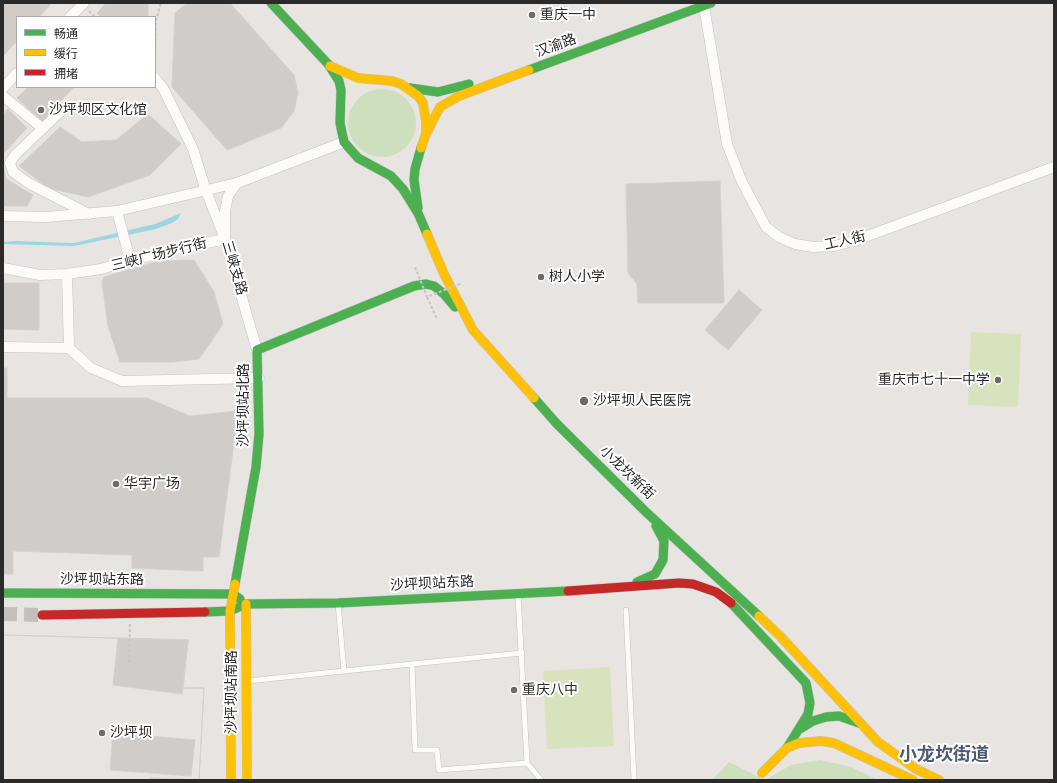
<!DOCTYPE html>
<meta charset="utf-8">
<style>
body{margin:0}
#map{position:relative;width:1057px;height:783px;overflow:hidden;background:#e8e4e1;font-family:Helvetica,"Noto Sans SC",sans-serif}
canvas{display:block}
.frame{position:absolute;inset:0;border:4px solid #2a2a2a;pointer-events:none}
.legend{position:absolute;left:16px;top:16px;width:140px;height:72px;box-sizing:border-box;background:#fff;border:1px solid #aaa;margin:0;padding:5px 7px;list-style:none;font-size:12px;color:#2a2a2a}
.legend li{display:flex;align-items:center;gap:8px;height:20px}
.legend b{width:20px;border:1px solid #aaa}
</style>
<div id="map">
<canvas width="1057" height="783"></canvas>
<div class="frame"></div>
<ul class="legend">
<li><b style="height:5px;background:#4caf50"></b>畅通</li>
<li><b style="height:5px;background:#ffc107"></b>缓行</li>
<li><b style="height:5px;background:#c62828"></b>拥堵</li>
</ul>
</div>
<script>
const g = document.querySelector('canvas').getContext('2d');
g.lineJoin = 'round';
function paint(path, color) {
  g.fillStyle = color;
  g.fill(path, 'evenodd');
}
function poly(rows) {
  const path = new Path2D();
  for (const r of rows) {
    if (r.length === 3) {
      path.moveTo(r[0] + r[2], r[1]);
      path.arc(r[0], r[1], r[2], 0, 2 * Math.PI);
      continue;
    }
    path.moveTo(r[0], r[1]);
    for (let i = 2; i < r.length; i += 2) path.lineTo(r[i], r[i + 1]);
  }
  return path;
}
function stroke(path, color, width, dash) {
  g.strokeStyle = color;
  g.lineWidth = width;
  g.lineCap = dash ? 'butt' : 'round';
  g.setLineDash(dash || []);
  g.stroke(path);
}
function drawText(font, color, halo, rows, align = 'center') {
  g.font = font + ' Helvetica,"Noto Sans SC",sans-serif';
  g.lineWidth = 4;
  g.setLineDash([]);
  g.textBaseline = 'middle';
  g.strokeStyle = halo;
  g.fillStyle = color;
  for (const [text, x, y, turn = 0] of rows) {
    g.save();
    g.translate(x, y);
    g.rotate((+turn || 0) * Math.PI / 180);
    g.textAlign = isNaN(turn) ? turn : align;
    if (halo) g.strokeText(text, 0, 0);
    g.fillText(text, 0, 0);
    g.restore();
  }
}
paint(poly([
 [382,123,34],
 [820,760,851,767,878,780,712,780,729,762,765,780,791,765]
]), '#cedfbe');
paint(poly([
 [971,332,1021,334,1018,407,968,405],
 [610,667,614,746,547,749,543,671]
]), '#d8e2bc');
paint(poly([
 [181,213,178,219,172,223,156,229,74,246,3,244,3,242,15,241,74,243,155,224]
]), '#9dd5e1');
const building = poly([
 [3,3,52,3,39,17,17,17,17,41,3,56,3,3],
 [106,3,148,3,148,17,101,17,97,13,106,3],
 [187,3,230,3,294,75,298,93,294,111,281,128,227,150,172,87,175,13,187,3],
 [28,87,74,87,42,121,17,98,28,87],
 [8,109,27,128,3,154,3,115,8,109],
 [148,114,181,144,150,175,88,197,48,188,19,166,60,127,82,142,116,140,148,114],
 [3,164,6,179,33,195,27,206,3,206,3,164],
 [720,181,724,303,638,303,637,284,628,273,626,184,720,181],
 [194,260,214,292,223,324,199,359,173,362,120,362,108,326,102,282,104,277,158,261,194,260],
 [3,283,39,283,39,330,3,329,3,283],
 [739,290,762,310,728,350,705,330,739,290],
 [3,368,7,368,7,398,147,398,190,416,238,411,219,557,203,557,203,571,132,568,132,555,13,551,13,574,3,574,3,368],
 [3,635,188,640,183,688,204,688,199,780,150,778,149,780,3,780,3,635],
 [3,635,188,640,183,688,204,688,199,780,150,778,149,780,3,780,3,635],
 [118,638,188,640,182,694,113,685,118,638],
 [113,733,195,740,191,776,110,770,113,733]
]);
paint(building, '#cfccca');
stroke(building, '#d3d0cd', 1);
stroke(poly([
 [3,614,42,615]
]), '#c2bfbc', 14, [14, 7]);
const lane = poly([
 [518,595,527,763,541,780],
 [338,603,344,671,412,664],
 [626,610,634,780],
 [522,653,412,664,415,750,437,750,439,770,527,763],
 [247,681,344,671]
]);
const street = poly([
 [704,6,727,144,742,182,766,227,779,237,795,244,813,247,834,246,854,241,1054,167],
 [70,17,84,3],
 [3,88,17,73],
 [3,96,42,128],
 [60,112,15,155,10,163,13,172,30,184,89,214],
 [117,211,130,260],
 [3,216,46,217,117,211,237,183],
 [3,268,40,275,67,274,101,269,130,260,225,239,206,191,193,149,163,88,155,78],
 [67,274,69,348],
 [3,347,69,348,91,368,122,381,259,378],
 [257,350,225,239,225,211,228,196,237,183,344,142]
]);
const fast = poly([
 [271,3,329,65,339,81,341,90,340,123,344,142,358,158,391,176,403,189,418,213,427,234],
 [529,70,711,3],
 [410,88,438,92,469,84],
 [418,208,414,180,415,169,421,148],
 [534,398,557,424,646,512,759,616],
 [637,582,655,574,663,560,664,541,656,526],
 [235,584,256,467,259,434,257,350,414,286,426,284,434,286,444,294,455,307],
 [3,593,233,594,240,599],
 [731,603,806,683,810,703,808,714,787,748],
 [205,612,230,611,246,604,338,603,568,591],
 [800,729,813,721,826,717,839,716,859,723]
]);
const slow = poly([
 [330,66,358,78,392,81,401,84,418,96,423,103,426,121,426,134,421,148],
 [426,134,440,107,459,96,529,70],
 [427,234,444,274,473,330,534,398],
 [246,604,247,780],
 [759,616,780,636,878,742,916,769,939,780],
 [762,773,787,748,799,743,821,741,834,743,913,780],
 [231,780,230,611,235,584]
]);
const jam = poly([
 [568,591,679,583,693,584,716,592,731,603],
 [42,615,205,612]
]);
stroke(lane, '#c4c3c3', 6);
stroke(street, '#c4c3c3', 11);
stroke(fast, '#c4c3c3', 10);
stroke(slow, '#c4c3c3', 10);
stroke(jam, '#c4c3c3', 10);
stroke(poly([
 [89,11,95,17],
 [155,56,156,20,161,3],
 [427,297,437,319],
 [129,662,130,623]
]), '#c6c6c5', 2, [3, 2]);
stroke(lane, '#fcfbfa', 5);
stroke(street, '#fcfbfa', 10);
stroke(fast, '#4caf50', 9);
stroke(slow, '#ffc107', 9);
stroke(jam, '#c62828', 9);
stroke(poly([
 [415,267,427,297,462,283]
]), '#c6c6c5', 2, [3, 2]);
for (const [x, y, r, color] of [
 [532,15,4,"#6c6b6a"],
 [41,110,4,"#6c6b6a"],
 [541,277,4,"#6c6b6a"],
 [998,380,4,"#6c6b6a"],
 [584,401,5,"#6c6b6a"],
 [116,484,4,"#6c6b6a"],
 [514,690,4,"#6c6b6a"],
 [102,733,4,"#6c6b6a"]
]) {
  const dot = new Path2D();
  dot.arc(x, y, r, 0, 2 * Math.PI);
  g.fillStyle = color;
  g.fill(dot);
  stroke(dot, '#fff', 1.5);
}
drawText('14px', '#2a2a2a', '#fff', [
 ["重庆一中",540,15],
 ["沙坪坝区文化馆",49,110],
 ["树人小学",549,277],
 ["重庆市七十一中学",990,380,"right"],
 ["沙坪坝人民医院",593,401],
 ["华宇广场",124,484],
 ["重庆八中",522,690],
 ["沙坪坝",110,733]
], 'left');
drawText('14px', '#2a2a2a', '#fff', [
 ["汉渝路",556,46,-20],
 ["工人街",845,241,-13],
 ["三峡广场步行街",159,255,-14],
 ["三峡支路",234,268,74],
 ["沙坪坝站北路",244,405,-90],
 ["小龙坎新街",627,473,44],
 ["沙坪坝站东路",102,580],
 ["沙坪坝站东路",432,584,-3],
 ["沙坪坝站南路",232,692,-90]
]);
drawText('bold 18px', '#505a76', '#fff', [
 ["小龙坎街道",944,755]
]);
</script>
